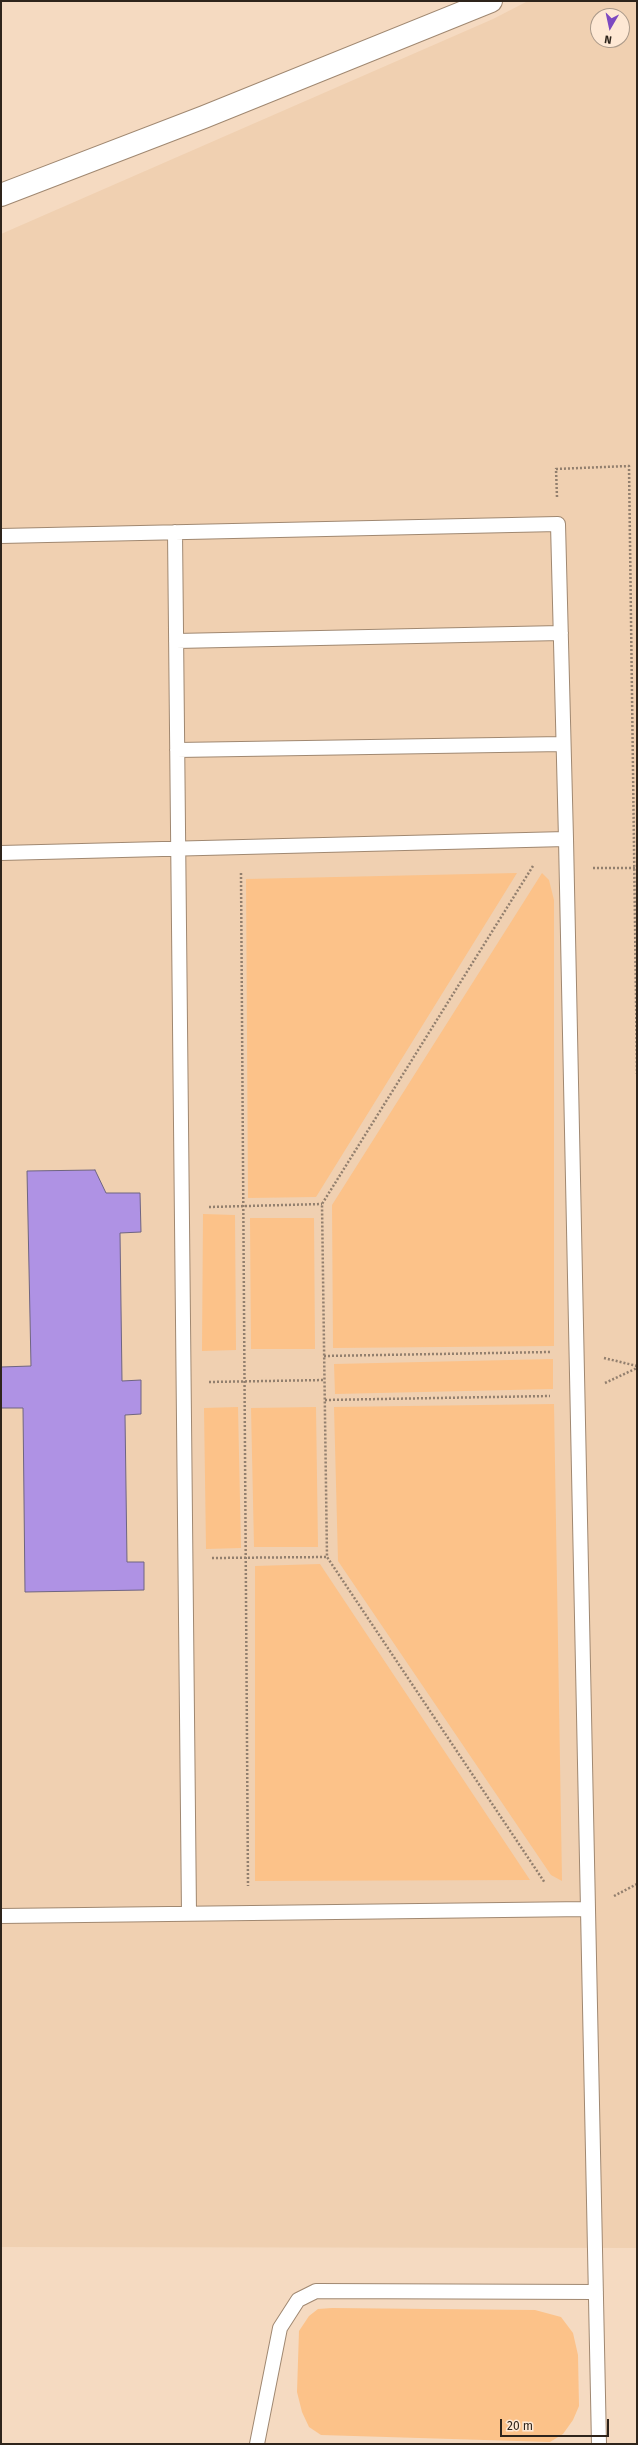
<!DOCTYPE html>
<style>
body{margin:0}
#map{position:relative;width:638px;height:2445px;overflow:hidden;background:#f5dac1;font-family:"Fira Sans",sans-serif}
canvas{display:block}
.frame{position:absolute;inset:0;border:2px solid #2e241b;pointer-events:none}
.north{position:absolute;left:590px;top:8px;width:40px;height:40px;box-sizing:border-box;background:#fee8d4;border:1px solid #ab9a8a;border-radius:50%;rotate:189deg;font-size:11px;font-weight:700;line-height:16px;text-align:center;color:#2e241b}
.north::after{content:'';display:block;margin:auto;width:14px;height:18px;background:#7d49c1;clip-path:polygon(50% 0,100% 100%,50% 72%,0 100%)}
.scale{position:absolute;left:500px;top:2419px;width:109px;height:18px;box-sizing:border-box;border:2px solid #2e241b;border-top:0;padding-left:5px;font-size:12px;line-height:14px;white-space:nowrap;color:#2e241b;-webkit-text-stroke:3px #fee8d4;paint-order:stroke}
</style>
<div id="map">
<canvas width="638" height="2445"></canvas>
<div class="frame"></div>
<div class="north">N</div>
<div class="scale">20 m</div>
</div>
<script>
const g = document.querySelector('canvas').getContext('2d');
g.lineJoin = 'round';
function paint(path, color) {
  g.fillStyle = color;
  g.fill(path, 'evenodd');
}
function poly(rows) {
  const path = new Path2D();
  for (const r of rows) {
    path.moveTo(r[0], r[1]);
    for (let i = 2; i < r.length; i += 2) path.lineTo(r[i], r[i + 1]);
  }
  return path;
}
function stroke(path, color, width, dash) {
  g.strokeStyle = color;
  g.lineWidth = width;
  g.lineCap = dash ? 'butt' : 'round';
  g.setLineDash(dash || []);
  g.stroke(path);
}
paint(poly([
 [528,1,637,1,637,2248,1,2247,1,234,493,19],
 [598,16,622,16,622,40,598,40]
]), '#f0d0b1');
paint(poly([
 [517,873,316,1197,248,1198,246,879],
 [542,873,549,880,554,900,554,1346,333,1348,332,1205],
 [203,1214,235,1215,236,1350,202,1351],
 [250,1218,314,1218,315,1349,251,1349],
 [553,1359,553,1389,335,1394,334,1364],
 [554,1404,562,1881,551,1875,338,1561,334,1407],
 [238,1407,241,1548,206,1549,204,1408],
 [316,1407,318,1547,254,1547,251,1408],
 [320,1564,530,1880,255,1881,255,1566],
 [332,2308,535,2310,561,2317,573,2333,578,2355,579,2406,573,2420,563,2434,550,2442,321,2435,309,2427,302,2412,297,2392,299,2331,309,2316,318,2309]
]), '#fcc289');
const building = poly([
 [95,1170,106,1193,140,1193,141,1232,120,1233,122,1381,141,1380,141,1414,125,1415,127,1562,144,1562,144,1590,25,1592,23,1408,1,1408,1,1367,31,1366,27,1171,95,1170]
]);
paint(building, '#af92e4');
stroke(building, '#6f6581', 1);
const service = poly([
 [175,532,189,1913],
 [1,536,558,524,566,839],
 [176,641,561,633],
 [177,750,563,744],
 [1,853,566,839,599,2444],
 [1,1916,587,1909],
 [257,2444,280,2328,298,2300,316,2291,596,2292]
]);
const minor = poly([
 [1,195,204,117,491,1]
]);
stroke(service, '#a08871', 16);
stroke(minor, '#a08871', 24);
stroke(poly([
 [557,497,556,469,629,466,637,1074],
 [533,866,322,1204,327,1557,545,1883],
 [593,868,637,868],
 [241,873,248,1886],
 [209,1207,322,1204],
 [324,1356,550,1352],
 [604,1358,637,1366],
 [209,1382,325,1380],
 [605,1383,637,1368],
 [325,1400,550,1396],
 [212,1558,327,1557],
 [614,1896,637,1884]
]), '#927f6e', 2.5, [2, 2]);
stroke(service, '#fff', 14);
stroke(minor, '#fff', 22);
</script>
